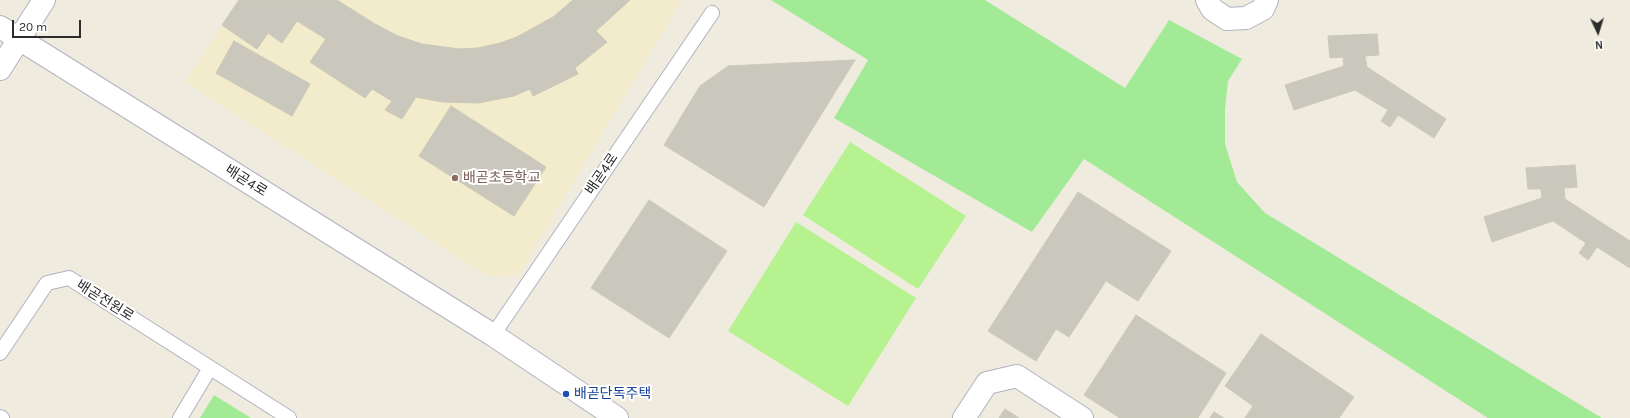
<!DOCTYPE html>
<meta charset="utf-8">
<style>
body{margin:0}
#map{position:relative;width:1630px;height:418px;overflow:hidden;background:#efebde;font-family:Karla,sans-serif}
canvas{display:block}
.north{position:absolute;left:1578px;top:12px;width:40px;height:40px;-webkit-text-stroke:3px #fff;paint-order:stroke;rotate:176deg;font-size:11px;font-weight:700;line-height:16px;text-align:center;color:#2c2c2c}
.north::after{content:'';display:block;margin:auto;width:14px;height:18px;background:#2c2c2c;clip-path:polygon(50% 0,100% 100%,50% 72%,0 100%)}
.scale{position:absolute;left:12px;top:20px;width:69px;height:18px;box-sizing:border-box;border:2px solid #2c2c2c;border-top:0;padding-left:5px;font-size:12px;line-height:14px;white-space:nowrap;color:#2c2c2c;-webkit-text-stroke:3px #fff;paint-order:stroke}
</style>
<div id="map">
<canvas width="1630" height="418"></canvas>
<div class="north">N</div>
<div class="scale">20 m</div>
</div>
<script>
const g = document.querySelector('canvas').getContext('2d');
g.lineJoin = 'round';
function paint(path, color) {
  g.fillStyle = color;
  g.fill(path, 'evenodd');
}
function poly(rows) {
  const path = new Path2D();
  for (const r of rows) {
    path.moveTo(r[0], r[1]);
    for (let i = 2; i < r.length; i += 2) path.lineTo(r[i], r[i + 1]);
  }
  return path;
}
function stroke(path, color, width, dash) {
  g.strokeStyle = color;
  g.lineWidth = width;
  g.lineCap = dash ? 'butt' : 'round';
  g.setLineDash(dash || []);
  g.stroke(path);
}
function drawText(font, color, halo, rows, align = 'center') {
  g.font = font + ' Karla,"Noto Sans KR",sans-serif';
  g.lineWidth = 4;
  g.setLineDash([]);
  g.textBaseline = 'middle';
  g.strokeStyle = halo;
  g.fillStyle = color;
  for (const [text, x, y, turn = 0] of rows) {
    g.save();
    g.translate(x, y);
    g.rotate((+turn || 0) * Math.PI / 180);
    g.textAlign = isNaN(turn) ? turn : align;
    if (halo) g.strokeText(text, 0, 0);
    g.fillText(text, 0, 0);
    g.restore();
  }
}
paint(poly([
 [238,0,682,0,519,274,489,277,185,82]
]), '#f2eccc');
paint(poly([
 [771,0,985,0,1125,88,1169,20,1242,59,1228,81,1225,109,1225,144,1237,182,1265,213,1602,418,1488,418,1084,159,1032,232,834,118,868,60],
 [214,395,251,418,200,418]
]), '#a3ea96');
paint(poly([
 [850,142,966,216,918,289,803,215],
 [796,222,916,298,848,406,728,331]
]), '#b7f291');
const building = poly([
 [239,0,337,0,375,24,398,36,422,44,460,49,478,48,500,43,517,37,553,17,573,0,630,0,596,31,607,42,575,68,578,74,533,96,530,89,514,96,478,103,442,102,416,97,402,119,385,110,392,101,372,89,365,98,310,62,326,39,297,21,282,43,268,33,257,49,222,25,239,0],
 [1377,34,1379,55,1365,56,1367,67,1446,119,1434,138,1398,115,1390,127,1381,121,1388,110,1355,90,1294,110,1285,85,1344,66,1343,57,1330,58,1328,36,1377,34],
 [234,41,310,84,292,116,216,73,234,41],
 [855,60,764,207,664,145,700,86,728,66,855,60],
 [451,106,546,167,514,216,419,156,451,106],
 [1575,165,1577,187,1564,188,1565,199,1630,241,1630,268,1597,247,1588,260,1579,253,1586,243,1553,221,1492,242,1484,217,1542,198,1541,189,1528,189,1526,168,1575,165],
 [1078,192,1171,251,1138,301,1106,281,1069,337,1056,329,1036,361,988,331,1078,192],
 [649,200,727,251,669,338,591,288,649,200],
 [1136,315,1226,373,1198,418,1120,418,1084,395,1136,315],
 [1261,334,1354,397,1339,418,1245,418,1253,406,1225,386,1261,334],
 [1005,409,1019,418,999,418,1005,409],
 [1214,412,1224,418,1210,418,1214,412]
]);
paint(building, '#cac8bc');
stroke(building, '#cbc8b7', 1);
const lane = poly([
 [493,335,712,13],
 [0,353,47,283,69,278,289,418],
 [0,417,2,418],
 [180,418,210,368]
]);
const street = poly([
 [1207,0,1212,9,1227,19,1246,18,1263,9,1267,0],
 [964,418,987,383,1017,376,1082,418]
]);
const secondary = poly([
 [0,27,493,335,617,418],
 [0,69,44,0]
]);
stroke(lane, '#b2b2c1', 16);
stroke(street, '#b2b2c1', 24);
stroke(secondary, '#b2b2c1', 24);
stroke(lane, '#fff', 14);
stroke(street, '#fff', 22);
stroke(secondary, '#fff', 22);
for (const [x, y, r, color] of [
 [455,178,4,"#8d6e63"],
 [566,394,4,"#1a4fb4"]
]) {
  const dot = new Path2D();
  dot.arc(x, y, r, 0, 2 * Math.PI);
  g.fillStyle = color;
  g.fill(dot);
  stroke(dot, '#fff', 1.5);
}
drawText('14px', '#2c2c2c', '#fff', [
 ["배곧4로",602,174,-56],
 ["배곧4로",246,181,32],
 ["배곧전원로",105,301,32]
]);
drawText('14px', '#785e54', '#fff', [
 ["배곧초등학교",463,178]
], 'left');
drawText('14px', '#164399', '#fff', [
 ["배곧단독주택",574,394]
], 'left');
</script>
